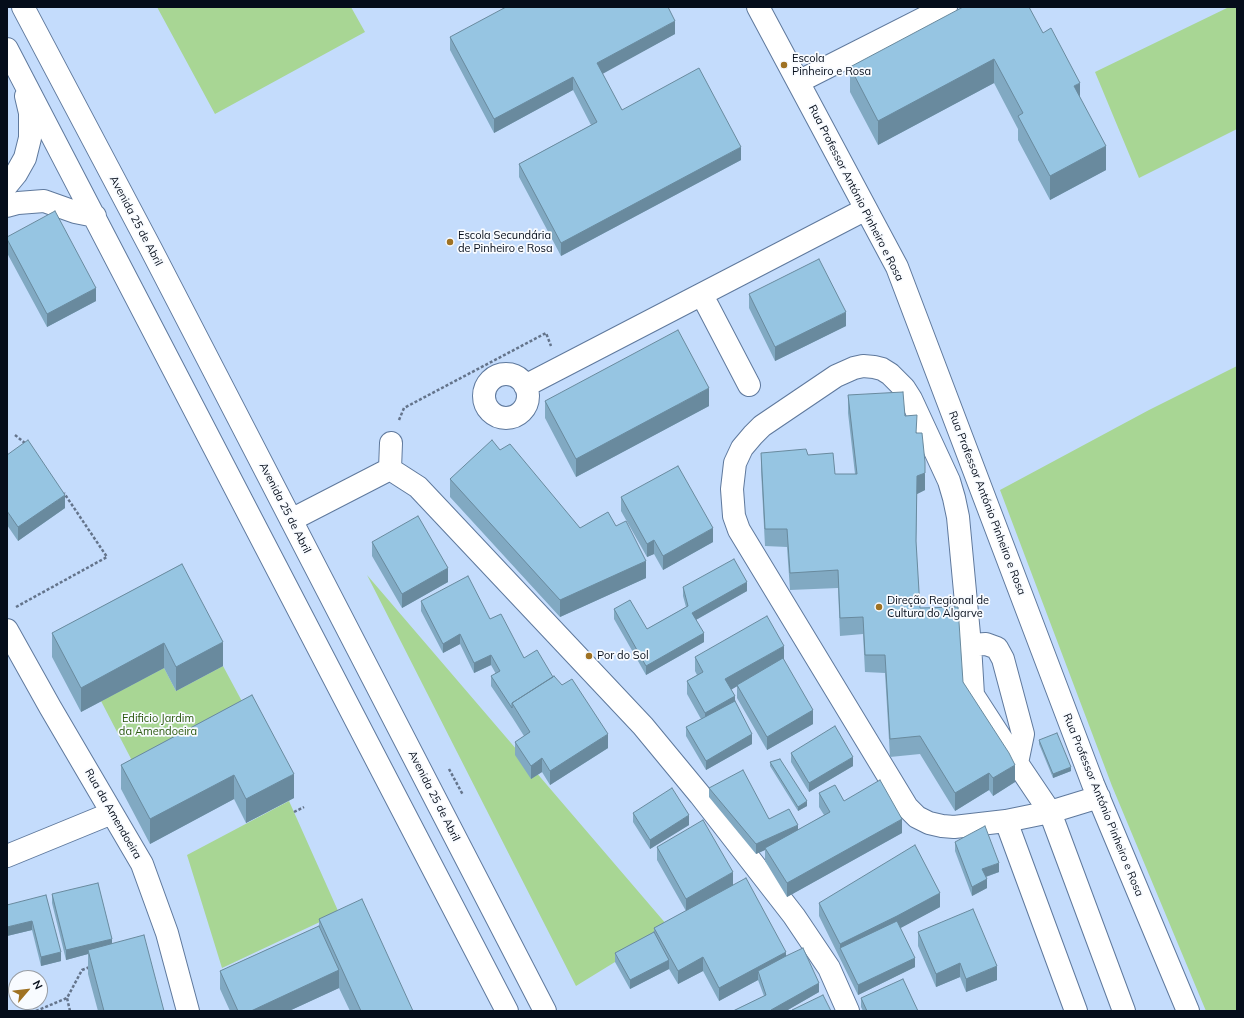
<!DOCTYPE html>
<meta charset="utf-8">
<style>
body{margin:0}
#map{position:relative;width:1244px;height:1018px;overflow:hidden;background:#c4dcfc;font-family:Mulish,sans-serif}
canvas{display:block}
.frame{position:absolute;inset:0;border:8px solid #050d1a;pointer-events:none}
.north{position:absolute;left:8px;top:970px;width:40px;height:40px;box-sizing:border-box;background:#f8fbff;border:1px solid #979ca3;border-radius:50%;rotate:62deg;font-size:11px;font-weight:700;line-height:16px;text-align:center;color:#050d1a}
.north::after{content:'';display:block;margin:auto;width:14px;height:18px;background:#9f7223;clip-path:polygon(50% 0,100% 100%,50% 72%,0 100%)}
</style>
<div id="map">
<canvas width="1244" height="1018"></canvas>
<div class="frame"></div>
<div class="north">N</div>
</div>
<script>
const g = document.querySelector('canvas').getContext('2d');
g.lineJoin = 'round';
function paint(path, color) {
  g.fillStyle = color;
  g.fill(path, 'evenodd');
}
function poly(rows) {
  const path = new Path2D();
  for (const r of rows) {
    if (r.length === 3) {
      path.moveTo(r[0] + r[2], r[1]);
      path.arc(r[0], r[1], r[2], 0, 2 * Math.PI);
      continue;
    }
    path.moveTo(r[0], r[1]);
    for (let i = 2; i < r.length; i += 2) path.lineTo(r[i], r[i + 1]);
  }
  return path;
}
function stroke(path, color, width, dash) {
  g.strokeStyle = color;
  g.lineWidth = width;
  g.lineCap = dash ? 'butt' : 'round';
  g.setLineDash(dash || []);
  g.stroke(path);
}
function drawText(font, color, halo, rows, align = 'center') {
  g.font = font + ' Mulish,sans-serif';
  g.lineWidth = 3.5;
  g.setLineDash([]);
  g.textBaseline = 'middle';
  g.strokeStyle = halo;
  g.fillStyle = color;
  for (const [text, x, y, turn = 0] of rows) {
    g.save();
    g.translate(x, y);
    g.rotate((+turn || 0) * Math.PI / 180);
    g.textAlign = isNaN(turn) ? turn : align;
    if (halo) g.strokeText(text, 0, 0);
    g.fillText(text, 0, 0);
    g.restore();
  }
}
paint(poly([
 [157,7,351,7,365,32,215,114],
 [1229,7,1237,7,1237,129,1139,178,1095,72],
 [1237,366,1237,1011,1206,1011,1112,786,1000,490,1149,410],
 [367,575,673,932,615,962,576,986],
 [223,666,252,720,141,778,101,701,164,668,176,691],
 [289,801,339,913,222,968,187,855]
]), '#a8d694');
const minor = poly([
 [23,7,151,249,545,1011],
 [758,7,897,267,1093,784,1188,1011],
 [7,49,507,1011],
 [798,82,946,7],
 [7,185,16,174,25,158,30,138,30,113,26,96],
 [7,206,18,203,44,201,75,212,95,216],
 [702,295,749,385],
 [506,396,22],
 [525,386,866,209],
 [390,469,418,487,643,726,700,795,794,916,829,968,848,1011],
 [390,469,391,443],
 [291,520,390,469],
 [7,630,50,707,142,864,167,933,188,1011],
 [970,645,986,644,997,648,1003,659,1023,734,1017,763],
 [1099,797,1050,812,1006,821,954,827,942,826,929,823,917,817,907,807,739,530,734,516,732,489,735,463,742,448,753,435,762,426,836,376,854,368,863,366,874,367,882,369,890,374,904,388,911,399,949,481,954,498,958,517,970,645,973,695,1017,763,1050,812,1124,1011],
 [1006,821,1076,1011],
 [7,856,112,813]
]);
stroke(minor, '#5f799d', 24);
stroke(poly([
 [399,420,404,408,546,333,551,346],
 [15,435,26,444],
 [16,607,107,557,64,493],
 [449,769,463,795],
 [294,812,304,807],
 [36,1011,67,998],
 [70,1011,67,998,82,970,90,967]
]), '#64748b', 2.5, [3, 2]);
stroke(minor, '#fff', 22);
paint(poly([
 [1043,33,1080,98,1106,170,1050,200,1018,140,1018,129,994,83,878,145,850,92,850,67],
 [675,34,602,73,622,110,741,160,561,256,519,177,519,164,591,125,573,90,494,133,450,50,450,37],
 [7,237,96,301,47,327,7,253],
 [749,294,846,326,775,361,749,308],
 [848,395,905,416,917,433,925,490,917,494,916,546,920,608,963,682,1015,782,993,796,989,790,955,811,920,754,890,757,885,673,865,672,863,634,840,636,838,588,790,590,787,547,765,546,761,470,761,453,808,455,835,474,855,474,848,413],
 [545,401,709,406,576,477,545,418],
 [500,450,580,528,616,526,646,578,560,617,450,497,450,479],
 [7,455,65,508,18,541,7,525],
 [621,497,713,542,663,570,654,554,647,557,621,511],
 [372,542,448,582,402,608,372,556],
 [182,564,223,666,176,691,164,668,81,712,52,657,52,633],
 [683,587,747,591,696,620,704,642,646,675,614,619,614,609,647,629,686,607,683,596],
 [421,601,490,619,524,658,553,677,608,748,550,785,542,772,531,779,515,755,515,742,524,736,512,717,491,686,491,676,496,674,491,665,474,673,460,644,443,653,421,611],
 [695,657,784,660,813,724,767,750,737,698,737,686,731,690,735,701,752,744,706,770,686,736,686,727,701,719,687,694,687,681,697,675,695,671],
 [252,695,294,798,246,823,234,799,150,844,121,789,121,765],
 [1039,740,1071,771,1053,778,1039,744],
 [791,753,853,766,809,792,791,762],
 [770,762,807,806,798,811,770,766],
 [709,788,769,819,798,830,824,815,819,807,819,793,844,801,902,833,787,897,765,861,765,850,756,854,709,797],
 [633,813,689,825,650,849,633,822],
 [955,842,999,872,986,877,987,888,972,896,955,851],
 [657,847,733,885,786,956,819,992,786,1011,733,1011,764,996,758,980,719,1001,703,971,678,984,669,969,630,989,615,962,615,953,654,932,654,928,686,911,657,860],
 [52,894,112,943,164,1011,98,1011,88,974,88,954,66,960,52,903],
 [46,895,61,961,41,966,32,930,7,936],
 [819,903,940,907,900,928,915,967,858,995,819,916],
 [319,919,413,1011,350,1011,339,988,289,1011,230,1011,220,989,220,971,319,926],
 [918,932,997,980,966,992,960,977,936,987,918,946],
 [861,998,918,1011,863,1011,861,1007]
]), '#81a9c2');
paint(poly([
 [675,21,675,34,597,77,597,63],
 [994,59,994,83,878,145,878,121],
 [573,77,573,90,494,133,494,119],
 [1080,83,1080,107,1074,86],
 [1106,146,1106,170,1050,200,1050,176],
 [741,147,741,160,561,256,561,243],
 [96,288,96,301,47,327,47,314],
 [846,312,846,326,775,361,775,347],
 [709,388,709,406,576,477,576,459],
 [925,473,925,490,917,494,916,559,917,476],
 [65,495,65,508,18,541,18,527],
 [713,528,713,542,663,570,663,556],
 [654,540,654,554,647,557,647,544],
 [646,561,646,578,560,617,560,600],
 [448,568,448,582,402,608,402,594],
 [747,582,747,591,692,622,692,613],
 [704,633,704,642,646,675,646,666],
 [460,634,460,644,443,653,443,644],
 [223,642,223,666,176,691,176,667],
 [164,643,164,668,81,712,81,688],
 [784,646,784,660,725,693,725,679],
 [491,655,491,665,474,673,474,663],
 [735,696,735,710,705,727,705,713],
 [813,710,813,724,767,750,767,737],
 [608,734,608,748,550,785,550,771],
 [752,734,752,744,706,770,706,761],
 [853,757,853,766,809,792,809,783],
 [542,758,542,772,531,779,531,766],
 [1015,765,1015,782,993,796,993,778],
 [1071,767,1071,771,1053,778,1053,774],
 [989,773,989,790,955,811,955,793],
 [294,774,294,798,246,823,246,799],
 [234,775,234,799,150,844,150,819],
 [807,801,807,806,798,811,798,807],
 [689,815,689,825,650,849,650,840],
 [902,819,902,833,787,897,787,883],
 [798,825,798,835,765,848,765,850,756,854,756,844],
 [999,863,999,872,982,878,982,869],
 [733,872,733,886,686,913,686,899],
 [987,879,987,888,972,896,972,887],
 [940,893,940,907,897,930,840,948,840,944],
 [32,921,32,930,7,936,7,927],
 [112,939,112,948,88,950,88,954,66,960,66,950],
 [61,952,61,961,41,966,41,957],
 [786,952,786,965,758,971,758,980,719,1001,719,988],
 [703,957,703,971,678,984,678,971],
 [915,958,915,967,858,995,858,985],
 [669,960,669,969,630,989,630,980],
 [960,963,960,977,936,987,936,974],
 [997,966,997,980,966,992,966,979],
 [339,970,339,988,289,1011,251,1011],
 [819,983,819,992,786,1011,771,1011,771,1010]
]), '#698a9e');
const building = poly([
 [506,7,668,7,675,21,597,63,622,110,699,68,741,147,561,243,519,164,597,122,573,77,494,119,450,37,506,7],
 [963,7,1029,7,1043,33,1051,28,1080,83,1074,86,1106,146,1050,176,1018,116,1023,113,994,59,878,121,850,67,963,7],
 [55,211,96,288,47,314,7,239,7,237,55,211],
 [819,259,846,312,775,347,749,294,819,259],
 [678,330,709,388,576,459,545,401,678,330],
 [903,392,905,416,917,415,916,433,922,433,925,462,925,473,917,476,916,541,920,608,958,607,963,682,1009,753,1015,765,993,778,989,773,955,793,920,736,890,739,885,655,865,655,863,617,840,618,838,570,790,573,787,529,765,529,761,453,806,449,808,455,833,453,835,474,857,474,848,395,903,392],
 [28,440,65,495,18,527,7,511,7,455,28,440],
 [492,440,500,450,510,444,580,528,608,512,616,526,626,521,646,561,560,600,450,479,492,440],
 [678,466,713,528,663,556,654,540,647,544,621,497,678,466],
 [418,516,448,568,402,594,372,542,418,516],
 [734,559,747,582,692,613,704,633,646,666,614,609,630,600,647,629,688,606,683,587,734,559],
 [182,564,223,642,176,667,164,643,81,688,52,633,182,564],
 [468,576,490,619,501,614,524,658,537,650,553,677,512,703,512,708,491,676,500,671,491,655,474,663,460,634,443,644,421,601,468,576],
 [767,616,784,646,725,679,735,696,705,713,687,681,703,672,695,657,767,616],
 [783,658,813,710,767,737,737,685,783,658],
 [554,676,562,685,572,679,608,734,550,771,542,758,531,766,515,742,530,732,512,703,554,676],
 [252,695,294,774,246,799,234,775,150,819,121,765,252,695],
 [735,701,752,734,706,761,686,727,705,717,735,701],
 [835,726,853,757,809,783,791,753,835,726],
 [1057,733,1071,767,1053,774,1039,740,1057,733],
 [780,759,807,801,798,807,770,762,780,759],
 [743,770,769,819,789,809,798,825,756,844,709,788,743,770],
 [880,780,902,819,787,883,765,848,830,812,819,793,835,785,844,801,880,780],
 [672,788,689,815,650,840,633,813,672,788],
 [703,820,733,872,686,899,657,847,703,820],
 [985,826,999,863,982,869,987,879,972,887,955,842,985,826],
 [915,845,940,893,897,916,840,944,819,903,915,845],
 [746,878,786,952,719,988,703,957,678,971,654,928,746,878],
 [98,883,112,939,66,950,52,894,98,883],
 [46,895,61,952,41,957,32,921,7,927,7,905,46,895],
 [362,899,413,1011,361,1011,319,919,362,899],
 [973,909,997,966,966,979,960,963,936,974,918,932,973,909],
 [897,921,915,958,858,985,840,948,897,921],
 [319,926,339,970,251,1011,238,1011,220,971,319,926],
 [654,932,669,960,630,980,615,953,654,932],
 [144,935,164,1011,104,1011,88,950,144,935],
 [803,948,819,983,771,1010,771,1011,733,1011,766,995,758,971,786,956,803,948],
 [903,979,918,1011,867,1011,861,998,903,979],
 [823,995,831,1011,793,1011,792,1010,823,995]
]);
paint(building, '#96c5e2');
stroke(building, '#698a9e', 1);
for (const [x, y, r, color] of [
 [784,65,4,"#9f7223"],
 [450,242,4,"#9f7223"],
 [879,607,4,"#9f7223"],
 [589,656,4,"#9f7223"]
]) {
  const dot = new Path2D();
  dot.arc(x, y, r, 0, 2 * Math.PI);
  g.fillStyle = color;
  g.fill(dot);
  stroke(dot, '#f8fbff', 1.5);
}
drawText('11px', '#050d1a', '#f8fbff', [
 ["Escola",792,59],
 ["Pinheiro e Rosa",792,72],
 ["Escola Secundária",458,236],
 ["de Pinheiro e Rosa",458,249],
 ["Direção Regional de",887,601],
 ["Cultura do Algarve",887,614],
 ["Por do Sol",597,656]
], 'left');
drawText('11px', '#050d1a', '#f8fbff', [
 ["Rua Professor António Pinheiro e Rosa",856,193,63],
 ["Avenida 25 de Abril",136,221,62],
 ["Rua Professor António Pinheiro e Rosa",987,503,69],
 ["Avenida 25 de Abril",285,508,63],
 ["Avenida 25 de Abril",434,796,63],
 ["Rua Professor António Pinheiro e Rosa",1103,805,68],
 ["Rua da Amendoeira",113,814,60]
]);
drawText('11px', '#29570c', '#f8fbff', [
 ["Edificio Jardim",158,719],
 ["da Amendoeira",158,732]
]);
</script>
